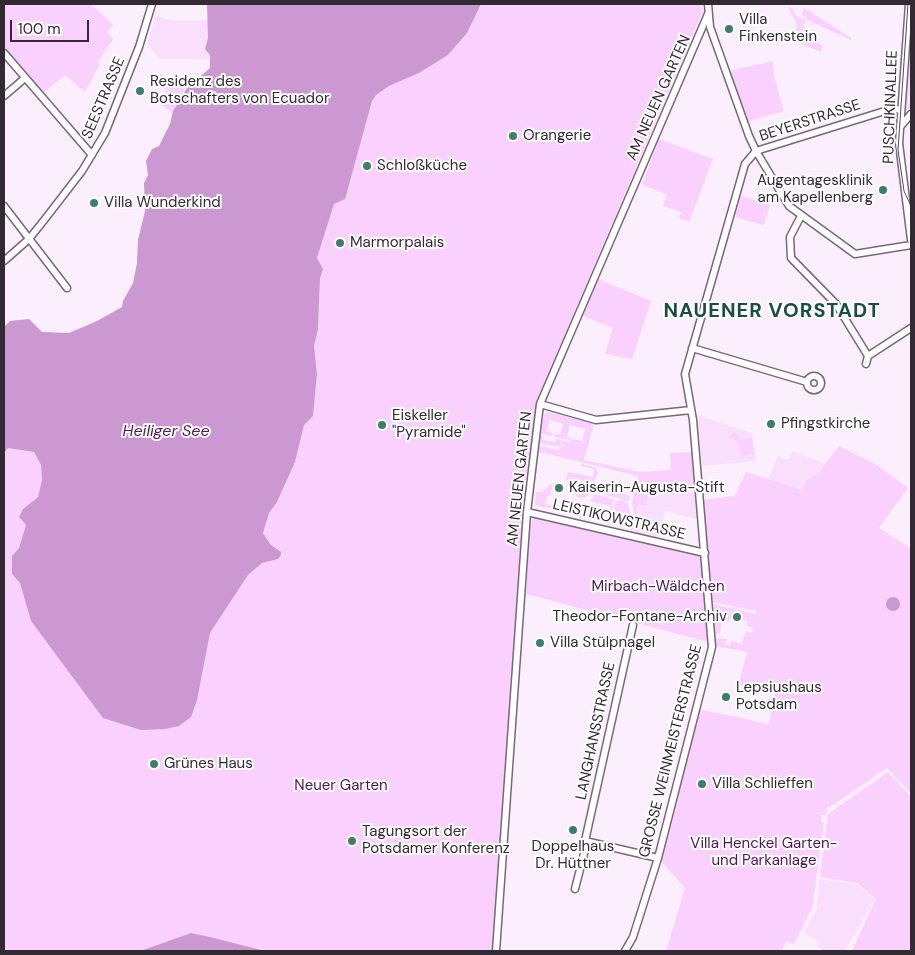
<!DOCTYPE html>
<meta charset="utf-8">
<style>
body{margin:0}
#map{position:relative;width:915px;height:955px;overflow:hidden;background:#fceffd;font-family:"DM Sans",sans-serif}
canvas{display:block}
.frame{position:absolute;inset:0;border:5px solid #322a32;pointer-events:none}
.scale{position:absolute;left:10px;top:20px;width:79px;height:22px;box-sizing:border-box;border:2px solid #322a32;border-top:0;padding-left:6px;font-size:15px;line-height:18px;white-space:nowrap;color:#322a32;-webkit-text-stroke:4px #fff;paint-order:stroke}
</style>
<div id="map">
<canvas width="915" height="955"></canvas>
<div class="frame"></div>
<div class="scale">100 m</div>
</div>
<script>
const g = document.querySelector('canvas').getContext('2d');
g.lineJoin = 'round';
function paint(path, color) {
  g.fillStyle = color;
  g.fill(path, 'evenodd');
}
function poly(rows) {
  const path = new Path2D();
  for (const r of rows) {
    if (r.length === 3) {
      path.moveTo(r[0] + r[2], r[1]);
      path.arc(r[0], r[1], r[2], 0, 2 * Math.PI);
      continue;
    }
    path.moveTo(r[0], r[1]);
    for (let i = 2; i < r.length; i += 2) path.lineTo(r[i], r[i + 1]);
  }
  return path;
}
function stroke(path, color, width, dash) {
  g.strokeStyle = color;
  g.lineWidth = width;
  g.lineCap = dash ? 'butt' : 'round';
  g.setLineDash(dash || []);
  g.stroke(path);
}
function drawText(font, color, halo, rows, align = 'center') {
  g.font = font + ' "DM Sans",sans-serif';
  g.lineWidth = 4;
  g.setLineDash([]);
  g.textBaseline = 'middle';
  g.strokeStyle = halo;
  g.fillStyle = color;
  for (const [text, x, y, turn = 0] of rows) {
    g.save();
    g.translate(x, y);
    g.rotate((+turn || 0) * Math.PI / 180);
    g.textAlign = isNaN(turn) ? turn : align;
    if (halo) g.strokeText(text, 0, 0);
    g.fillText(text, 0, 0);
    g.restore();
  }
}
paint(poly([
 [156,16,175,21,208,20,208,38,205,49,210,55,210,59,160,59,147,44],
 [697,415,752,433,756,461,702,466],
 [793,451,825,464,816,477,808,479,803,490,768,480,778,456,788,460],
 [697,490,700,520,665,511,658,539,632,532,641,494],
 [819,879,856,884,875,899,845,951,825,951,817,947,819,941,804,933,817,908]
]), '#fadffd');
paint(poly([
 [8,4,91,4,113,25,107,32,113,39,98,62,100,64,85,92,65,75,43,93,4,47,4,8],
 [481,4,701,4,702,13,548,374,535,412,525,512,498,910,492,951,265,951,191,933,140,951,4,951,4,453,8,448,34,452,41,465,42,480,38,497,23,509,19,517,26,525,19,548,12,556,12,574,20,583,31,621,41,634,200,684,210,633,248,575,262,563,278,559,277,548,271,545,263,533,269,513,277,502,295,462,304,425,313,416,317,374,314,346,318,329,320,278,323,269,317,258,334,204,372,101,375,95,389,86,419,73,448,55,467,33],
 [787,6,794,10,796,16,806,20,804,24,799,23,804,26,802,31,810,36,796,30,797,24],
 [804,8,851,38,851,40,807,20,802,13],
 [911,21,911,60,908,105,911,101,911,108,906,110],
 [795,32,822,45,821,52,795,41,799,37,793,33],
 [773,61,774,76,784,111,746,122,729,71],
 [160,74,187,86,172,112,161,105,166,91,159,77],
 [659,139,713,159,689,222,679,218,681,212,663,206,667,194,642,185],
 [741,196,770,205,764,225,735,217],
 [598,279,651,301,632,359,605,354,613,328,583,316],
 [548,412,594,424,584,460,640,472,671,470,670,453,694,452,697,490,643,493,648,495,646,506,638,504,632,532,630,532,634,513,632,503,638,476,539,452,539,446,558,450,564,445,557,447,540,443,540,435,543,436,542,440,555,442,556,439,569,442,574,439,582,441,585,429,570,425,567,437,572,438,571,440,555,437,555,434,560,435,563,424,550,420,546,431,553,433,552,436,541,434,544,414],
 [733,433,738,434,739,440,751,438,754,454,741,456,738,441,729,437],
 [839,446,877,465,908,488,879,528,911,549,911,794,887,768,830,807,827,807,826,815,822,815,821,822,824,823,812,908,794,944,786,941,782,951,666,951,685,888,661,861,699,709,769,724,775,693,738,685,747,652,716,646,715,638,727,639,725,644,730,646,731,641,742,644,746,631,752,633,754,628,747,626,747,621,742,620,743,615,734,613,729,622,727,621,728,616,723,615,720,633,714,635,713,604,757,614,757,611,712,602,702,500,735,496,746,472,802,490,808,479,813,475,816,476],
 [582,464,596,468,598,474,595,480,589,482,573,478,571,481,566,480,568,472,593,477,594,469,581,466],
 [582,490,8],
 [594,484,601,485,600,489,630,496,629,501,596,492],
 [549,485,553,485,550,496,547,496,545,504,554,506,553,509,535,505,536,492,542,492],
 [595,494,615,500,612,503,613,513,610,520,592,518,593,512,596,513,596,517,608,520,611,506,590,501],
 [620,500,628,503,630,512,627,521,621,524,615,523,613,519,616,513,614,504],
 [534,516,702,555,712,643,526,594,530,527],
 [888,772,911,797,911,951,852,951,876,899,857,883,820,877,828,814]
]), '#f9d0fe');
paint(poly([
 [207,4,481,4,467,33,448,55,419,73,389,86,376,95,372,101,345,199,334,204,317,258,323,269,320,278,318,329,314,346,317,374,313,416,304,425,295,462,277,502,269,513,263,533,271,545,281,552,281,555,278,559,262,563,248,575,210,633,197,700,191,717,179,726,165,729,141,730,103,718,31,621,20,583,12,574,12,556,19,548,26,525,19,517,23,509,38,497,42,480,41,465,34,452,8,448,4,453,4,327,10,321,29,319,42,332,69,333,97,321,122,307,123,301,133,283,137,263,138,240,145,211,144,183,148,175,146,161,152,149,159,146,170,124,173,111,187,88,210,68,210,55,205,49,208,38],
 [893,604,7],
 [191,933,210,937,265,951,140,951]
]), '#cb98d1');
const minor = poly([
 [708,4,710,27,749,136,756,151,789,206,855,254,911,245],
 [909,4,899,143,911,240],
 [4,53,92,155],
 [4,96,25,78],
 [900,127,911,114],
 [4,206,67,288],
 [801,216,790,237,791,258,836,304,868,356],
 [4,261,29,239,45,219,82,171,105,133,139,47,152,4],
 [692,348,807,382],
 [866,364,868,356,911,328],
 [814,383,7],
 [540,404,596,420,691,410],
 [527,512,705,553],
 [633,625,585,841,658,858],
 [575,889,587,842],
 [496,951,527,512,540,404,708,14],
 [625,951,633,937,658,858,712,647,693,420,685,374,745,164,756,151,888,110,901,109]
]);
stroke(minor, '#79667b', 9);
stroke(minor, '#fff', 6);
stroke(poly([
 [908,4,898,150,904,191,911,206]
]), '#524952', 1);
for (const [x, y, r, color] of [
 [729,29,5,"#3d7d6b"],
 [140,91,5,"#3d7d6b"],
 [513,136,5,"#3d7d6b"],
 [367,166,5,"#3d7d6b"],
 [883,190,5,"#3d7d6b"],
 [94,203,5,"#3d7d6b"],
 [340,243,5,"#3d7d6b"],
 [771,424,5,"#3d7d6b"],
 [382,425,5,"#3d7d6b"],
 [559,488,5,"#3d7d6b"],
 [737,617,5,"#3d7d6b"],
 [540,643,5,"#3d7d6b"],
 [726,697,5,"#3d7d6b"],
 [154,764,5,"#3d7d6b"],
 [702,784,5,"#3d7d6b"],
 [573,830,5,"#3d7d6b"],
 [352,841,5,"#3d7d6b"]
]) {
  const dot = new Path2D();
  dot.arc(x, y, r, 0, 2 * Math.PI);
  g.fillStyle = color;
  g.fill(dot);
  stroke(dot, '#fff', 2);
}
drawText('15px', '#322a32', '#fff', [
 ["Villa",739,20],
 ["Finkenstein",739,37],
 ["Residenz des",150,82],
 ["Botschafters von Ecuador",150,99],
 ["Orangerie",523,136],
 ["Schloßküche",377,166],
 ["Augentagesklinik",873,181,"right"],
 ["am Kapellenberg",873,198,"right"],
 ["Villa Wunderkind",104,203],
 ["Marmorpalais",350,243],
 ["Eiskeller",392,416],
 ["\"Pyramide\"",392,433],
 ["Pfingstkirche",781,424],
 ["Kaiserin-Augusta-Stift",569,488],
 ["Theodor-Fontane-Archiv",727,617,"right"],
 ["Villa Stülpnagel",550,643],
 ["Lepsiushaus",736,688],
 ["Potsdam",736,705],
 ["Grünes Haus",164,764],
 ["Villa Schlieffen",712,784],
 ["Tagungsort der",362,832],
 ["Potsdamer Konferenz",362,849],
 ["Doppelhaus",573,847,"center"],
 ["Dr. Hüttner",573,864,"center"]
], 'left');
drawText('15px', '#322a32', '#fff', [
 ["SEESTRASSE",104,98,-67],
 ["AM NEUEN GARTEN",659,98,-66],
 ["PUSCHKINALLEE",891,107,-88],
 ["BEYERSTRASSE",810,121,-18],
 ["AM NEUEN GARTEN",520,479,-84],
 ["LEISTIKOWSTRASSE",619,520,13],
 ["LANGHANSSTRASSE",596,731,-78],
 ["GROSSE WEINMEISTERSTRASSE",671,751,-76]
]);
drawText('15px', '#501258', '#fff', [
 ["Mirbach-Wäldchen",658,587],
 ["Neuer Garten",341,786],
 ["Villa Henckel Garten-",764,844],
 ["und Parkanlage",764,861]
]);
drawText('italic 16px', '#55185d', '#fff', [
 ["Heiliger See",166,432]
]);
g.letterSpacing = '1px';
drawText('bold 20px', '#1a4e40', '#fff', [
 ["NAUENER VORSTADT",772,312]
]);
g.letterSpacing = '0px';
</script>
